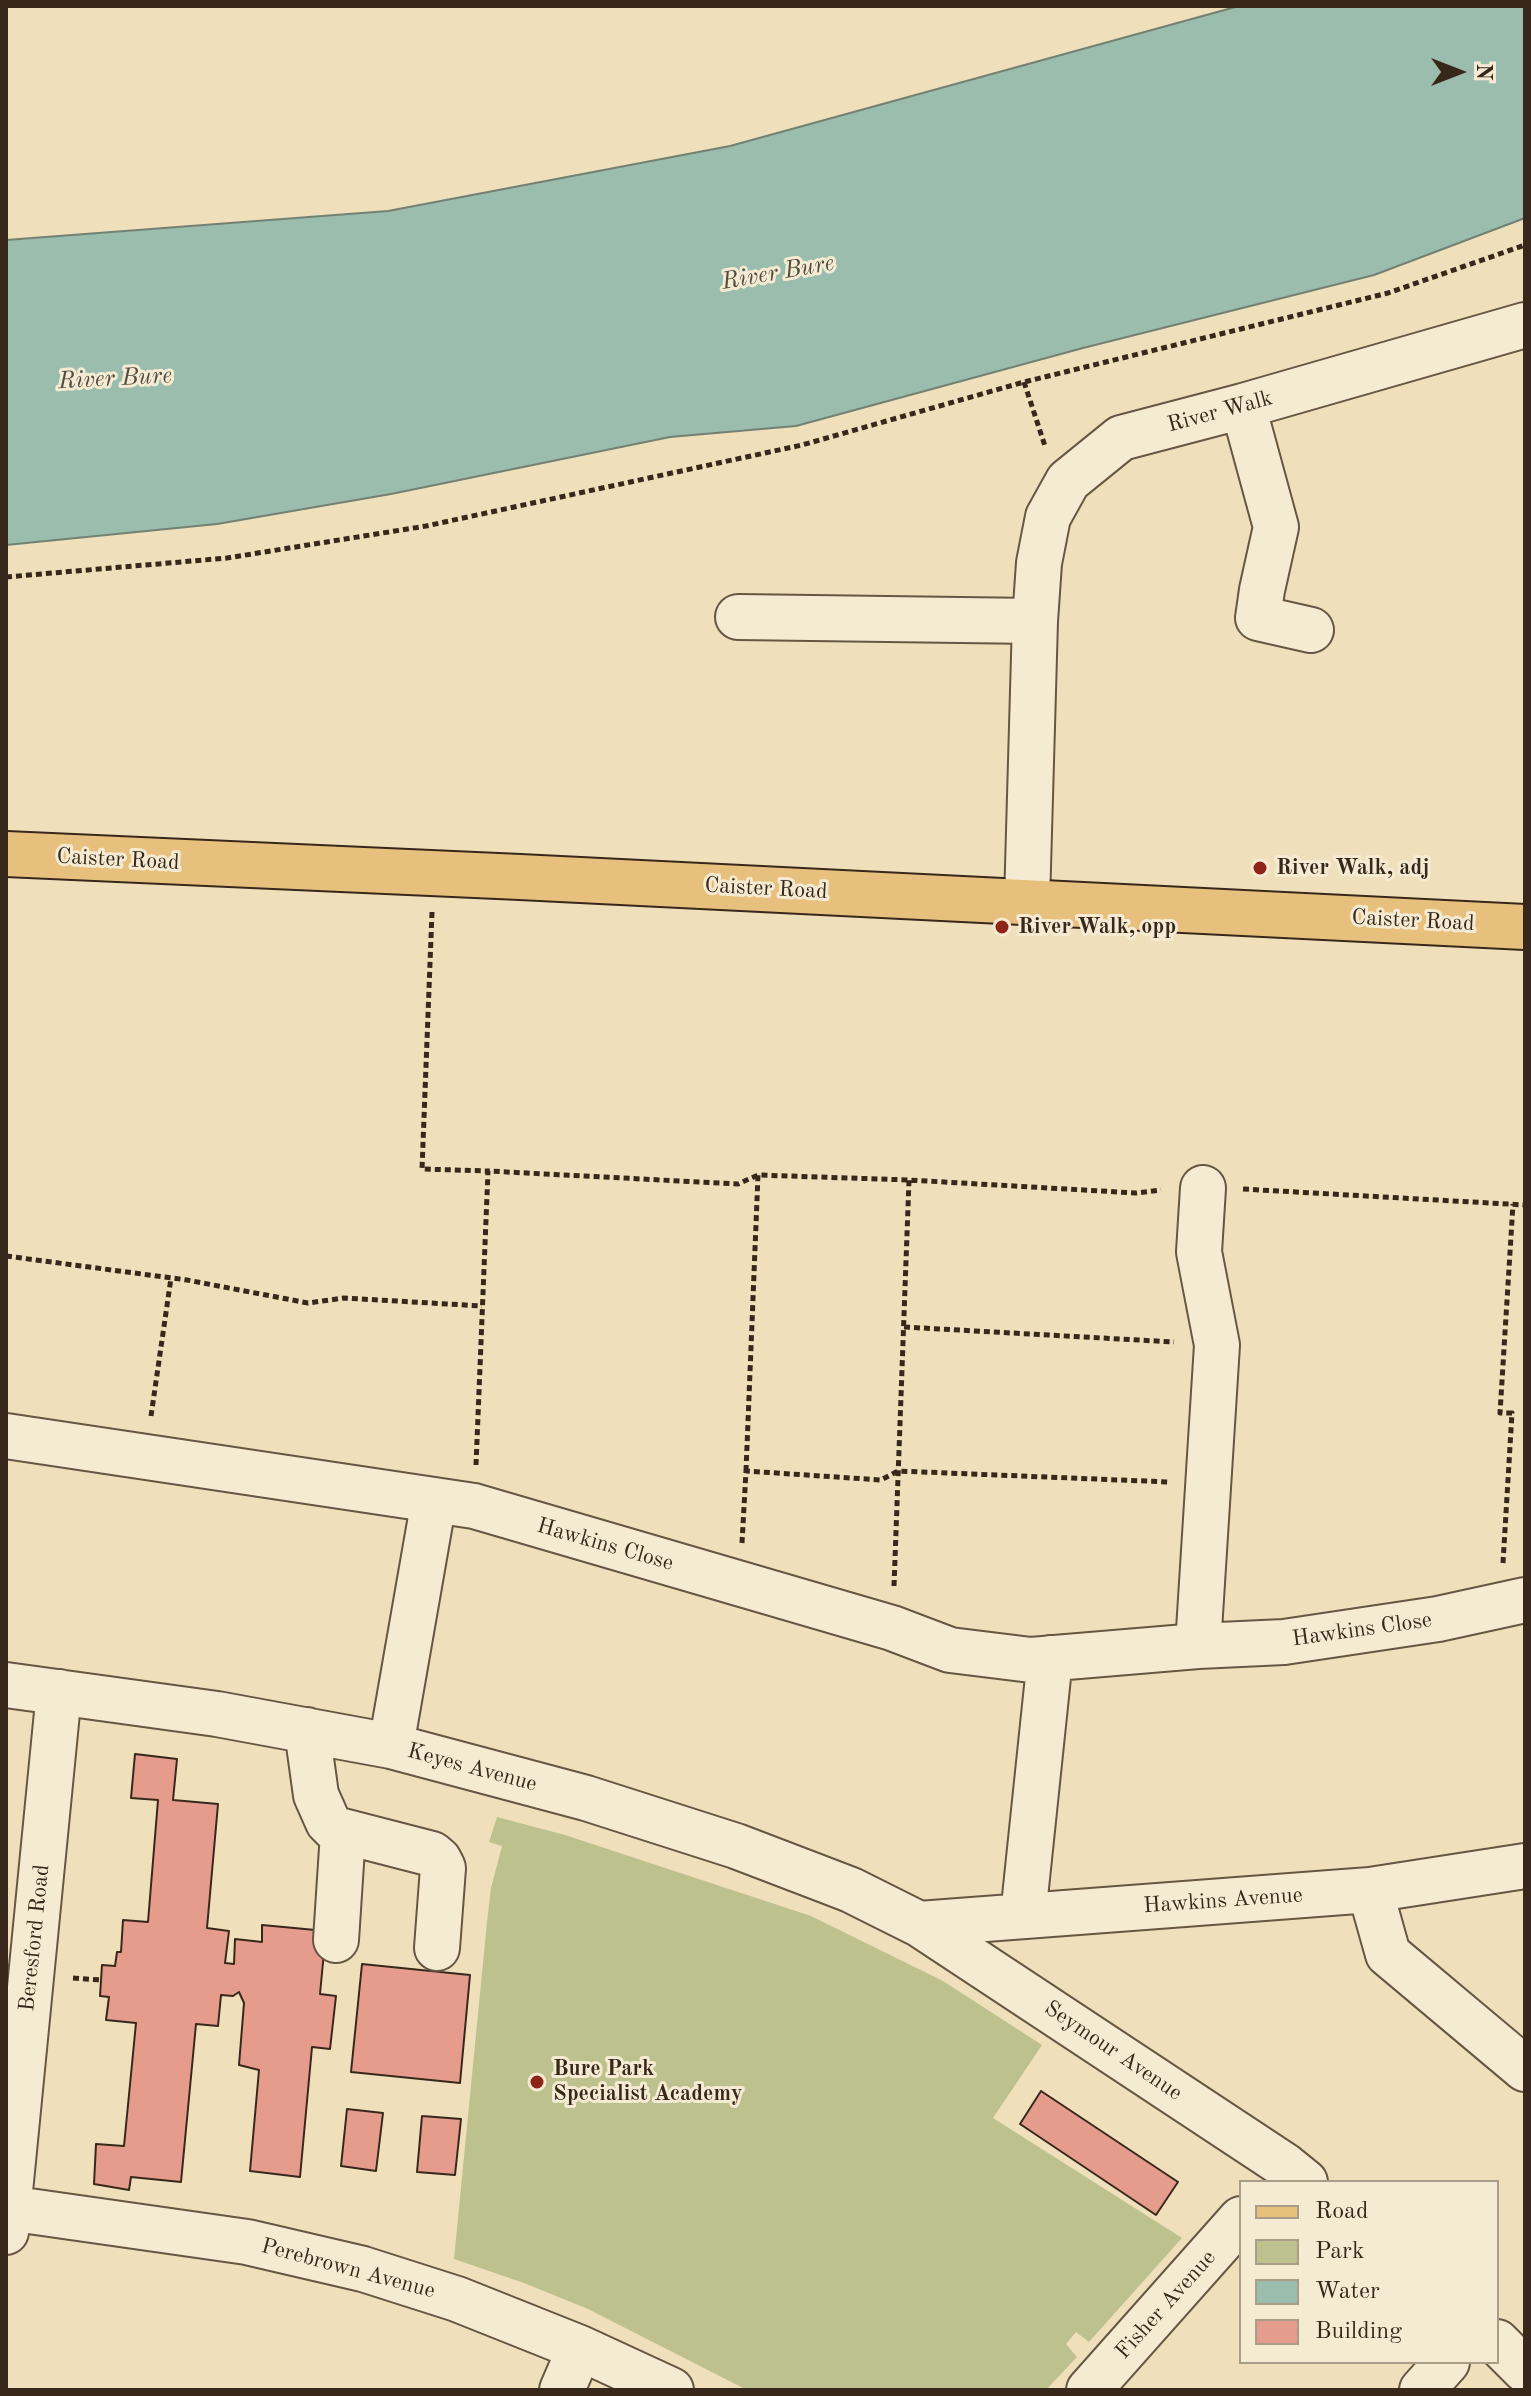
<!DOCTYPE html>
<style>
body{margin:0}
#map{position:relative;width:1531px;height:2396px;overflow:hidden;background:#efe0bb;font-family:"Old Standard TT",serif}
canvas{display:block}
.frame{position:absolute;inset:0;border:8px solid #38281b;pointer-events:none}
.legend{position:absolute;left:1239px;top:2180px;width:260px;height:184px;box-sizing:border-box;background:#f5ebd3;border:2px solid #a99d89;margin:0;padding:10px 14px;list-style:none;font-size:24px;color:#38281b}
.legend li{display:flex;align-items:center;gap:16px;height:40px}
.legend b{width:40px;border:2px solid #a99d89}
.north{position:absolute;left:1419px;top:32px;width:80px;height:80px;-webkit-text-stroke:6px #f5ebd3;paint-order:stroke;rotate:90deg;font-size:22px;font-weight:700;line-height:32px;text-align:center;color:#38281b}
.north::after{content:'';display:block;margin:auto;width:28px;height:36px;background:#38281b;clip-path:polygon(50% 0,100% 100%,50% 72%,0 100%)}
</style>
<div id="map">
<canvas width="1531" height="2396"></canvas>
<div class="frame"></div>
<ul class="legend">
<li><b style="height:10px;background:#e8c07e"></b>Road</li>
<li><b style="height:22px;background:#bcc18e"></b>Park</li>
<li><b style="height:22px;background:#9abdae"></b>Water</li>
<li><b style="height:22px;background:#e69c8d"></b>Building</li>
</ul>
<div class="north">N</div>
</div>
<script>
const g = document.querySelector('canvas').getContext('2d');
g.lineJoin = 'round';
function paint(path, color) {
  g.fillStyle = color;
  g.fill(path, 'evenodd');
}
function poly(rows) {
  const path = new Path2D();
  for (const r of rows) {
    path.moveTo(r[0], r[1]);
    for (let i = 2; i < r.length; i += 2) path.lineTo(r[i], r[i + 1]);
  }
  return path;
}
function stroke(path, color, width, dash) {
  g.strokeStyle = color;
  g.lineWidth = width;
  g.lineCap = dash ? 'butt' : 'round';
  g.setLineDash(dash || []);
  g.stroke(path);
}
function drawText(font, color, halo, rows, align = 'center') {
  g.font = font + ' "Old Standard TT",serif';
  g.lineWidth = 6;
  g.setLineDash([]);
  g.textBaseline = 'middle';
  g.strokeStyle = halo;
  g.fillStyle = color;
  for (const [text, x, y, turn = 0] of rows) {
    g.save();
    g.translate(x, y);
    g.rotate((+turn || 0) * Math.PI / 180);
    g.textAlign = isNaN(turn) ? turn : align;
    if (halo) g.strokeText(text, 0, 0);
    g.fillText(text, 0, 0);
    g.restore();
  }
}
paint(poly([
 [497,1817,565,1835,811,1916,943,1981,1042,2045,993,2118,1182,2238,1089,2342,1076,2332,1066,2344,1077,2357,1046,2390,747,2390,588,2309,524,2283,454,2259,487,1922,491,1888,502,1846,489,1842]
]), '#bcc18e');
const water = poly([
 [1239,6,1525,6,1525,218,1374,275,1083,348,796,426,670,437,391,494,217,524,6,545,6,240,388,211,730,146,1239,6]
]);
paint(water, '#9abdae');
stroke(water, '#738173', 2);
const building = poly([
 [135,1754,177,1759,173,1800,218,1804,207,1928,229,1931,225,1963,234,1964,235,1939,262,1942,262,1925,326,1931,320,1994,336,1996,330,2049,312,2047,300,2177,250,2171,259,2070,239,2065,244,2003,239,1992,233,1996,221,1995,218,2026,196,2024,181,2182,131,2177,129,2190,94,2184,96,2144,124,2146,136,2023,106,2020,109,1997,100,1996,102,1965,115,1966,117,1952,121,1952,123,1920,148,1922,158,1800,131,1798,135,1754],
 [362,1964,470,1975,460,2083,351,2072,362,1964],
 [1041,2091,1178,2182,1156,2215,1020,2124,1041,2091],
 [347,2109,383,2113,376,2171,341,2166,347,2109],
 [422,2116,461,2119,455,2175,417,2172,422,2116]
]);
paint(building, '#e69c8d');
stroke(building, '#38281b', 2);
const minor = poly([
 [1243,406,1276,527,1262,590,1258,618,1311,630],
 [738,617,1035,621],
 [1027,902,1035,621,1039,563,1048,517,1068,481,1121,438,1243,406,1525,325],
 [6,1436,474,1506,892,1628,950,1650,1031,1660,1198,1646,1284,1642,1438,1619,1525,1600],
 [1198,1646,1217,1345,1199,1252,1203,1188],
 [6,1685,217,1714,391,1746,586,1798,736,1846,825,1880,851,1890,919,1924,1284,2165,1305,2182],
 [307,1730,316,1795,328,1822,335,1829,432,1854,439,1860,443,1868,437,1948],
 [391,1746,434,1500],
 [1370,1890,1388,1954,1525,2069],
 [1023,1916,1050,1658],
 [919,1924,1370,1890,1525,1866],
 [336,1940,343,1833],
 [8,2208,247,2242,363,2269,457,2299,580,2348,671,2390],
 [6,2232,59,1692],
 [1497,2342,1525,2370],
 [562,2390,580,2348],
 [1089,2390,1241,2219],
 [1422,2390,1447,2362]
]);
const major = poly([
 [6,854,520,877,1525,927]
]);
stroke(minor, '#665643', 48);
stroke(major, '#38281b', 48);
stroke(poly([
 [1024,382,1045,446],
 [6,577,227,558,426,526,802,445,1024,382,1388,293,1525,245],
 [432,912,422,1169,488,1171],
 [1243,1189,1525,1205],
 [6,1256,187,1280,308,1303,344,1298,482,1306],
 [904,1327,1174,1342],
 [151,1416,171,1278],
 [476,1465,488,1171,738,1184,758,1175,909,1180,1136,1193,1161,1190],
 [746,1471,758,1175],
 [742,1543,746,1471,881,1480,898,1471,1169,1482],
 [1503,1563,1512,1413,1500,1413,1513,1204],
 [894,1586,909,1180],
 [73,1978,101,1980]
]), '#38281b', 5, [6, 4]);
stroke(minor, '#f5ebd3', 44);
stroke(major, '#e8c07e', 44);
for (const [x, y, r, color] of [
 [1260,868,8,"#8f2418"],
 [1002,927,8,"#8f2418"],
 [537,2082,8,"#8f2418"]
]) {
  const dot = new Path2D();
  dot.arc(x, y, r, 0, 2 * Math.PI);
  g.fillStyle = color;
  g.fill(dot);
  stroke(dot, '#f5ebd3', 3);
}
drawText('22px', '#38281b', '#f5ebd3', [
 ["River Walk",1220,412,-15],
 ["Caister Road",118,860,3],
 ["Caister Road",766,889,3],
 ["Caister Road",1413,921,3],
 ["Hawkins Close",605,1545,16],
 ["Hawkins Close",1362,1630,-8],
 ["Keyes Avenue",472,1768,15],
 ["Hawkins Avenue",1223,1901,-4],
 ["Beresford Road",35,1938,-84],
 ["Seymour Avenue",1113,2051,34],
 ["Perebrown Avenue",348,2269,15],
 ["Fisher Avenue",1166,2305,-48]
]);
drawText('bold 22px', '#38281b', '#f5ebd3', [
 ["River Walk, adj",1276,868],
 ["River Walk, opp",1018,927],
 ["Bure Park",553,2069],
 ["Specialist Academy",553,2094]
], 'left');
drawText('italic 24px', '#504d40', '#f5ebd3', [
 ["River Bure",778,273,-10],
 ["River Bure",115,379,-3]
]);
</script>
